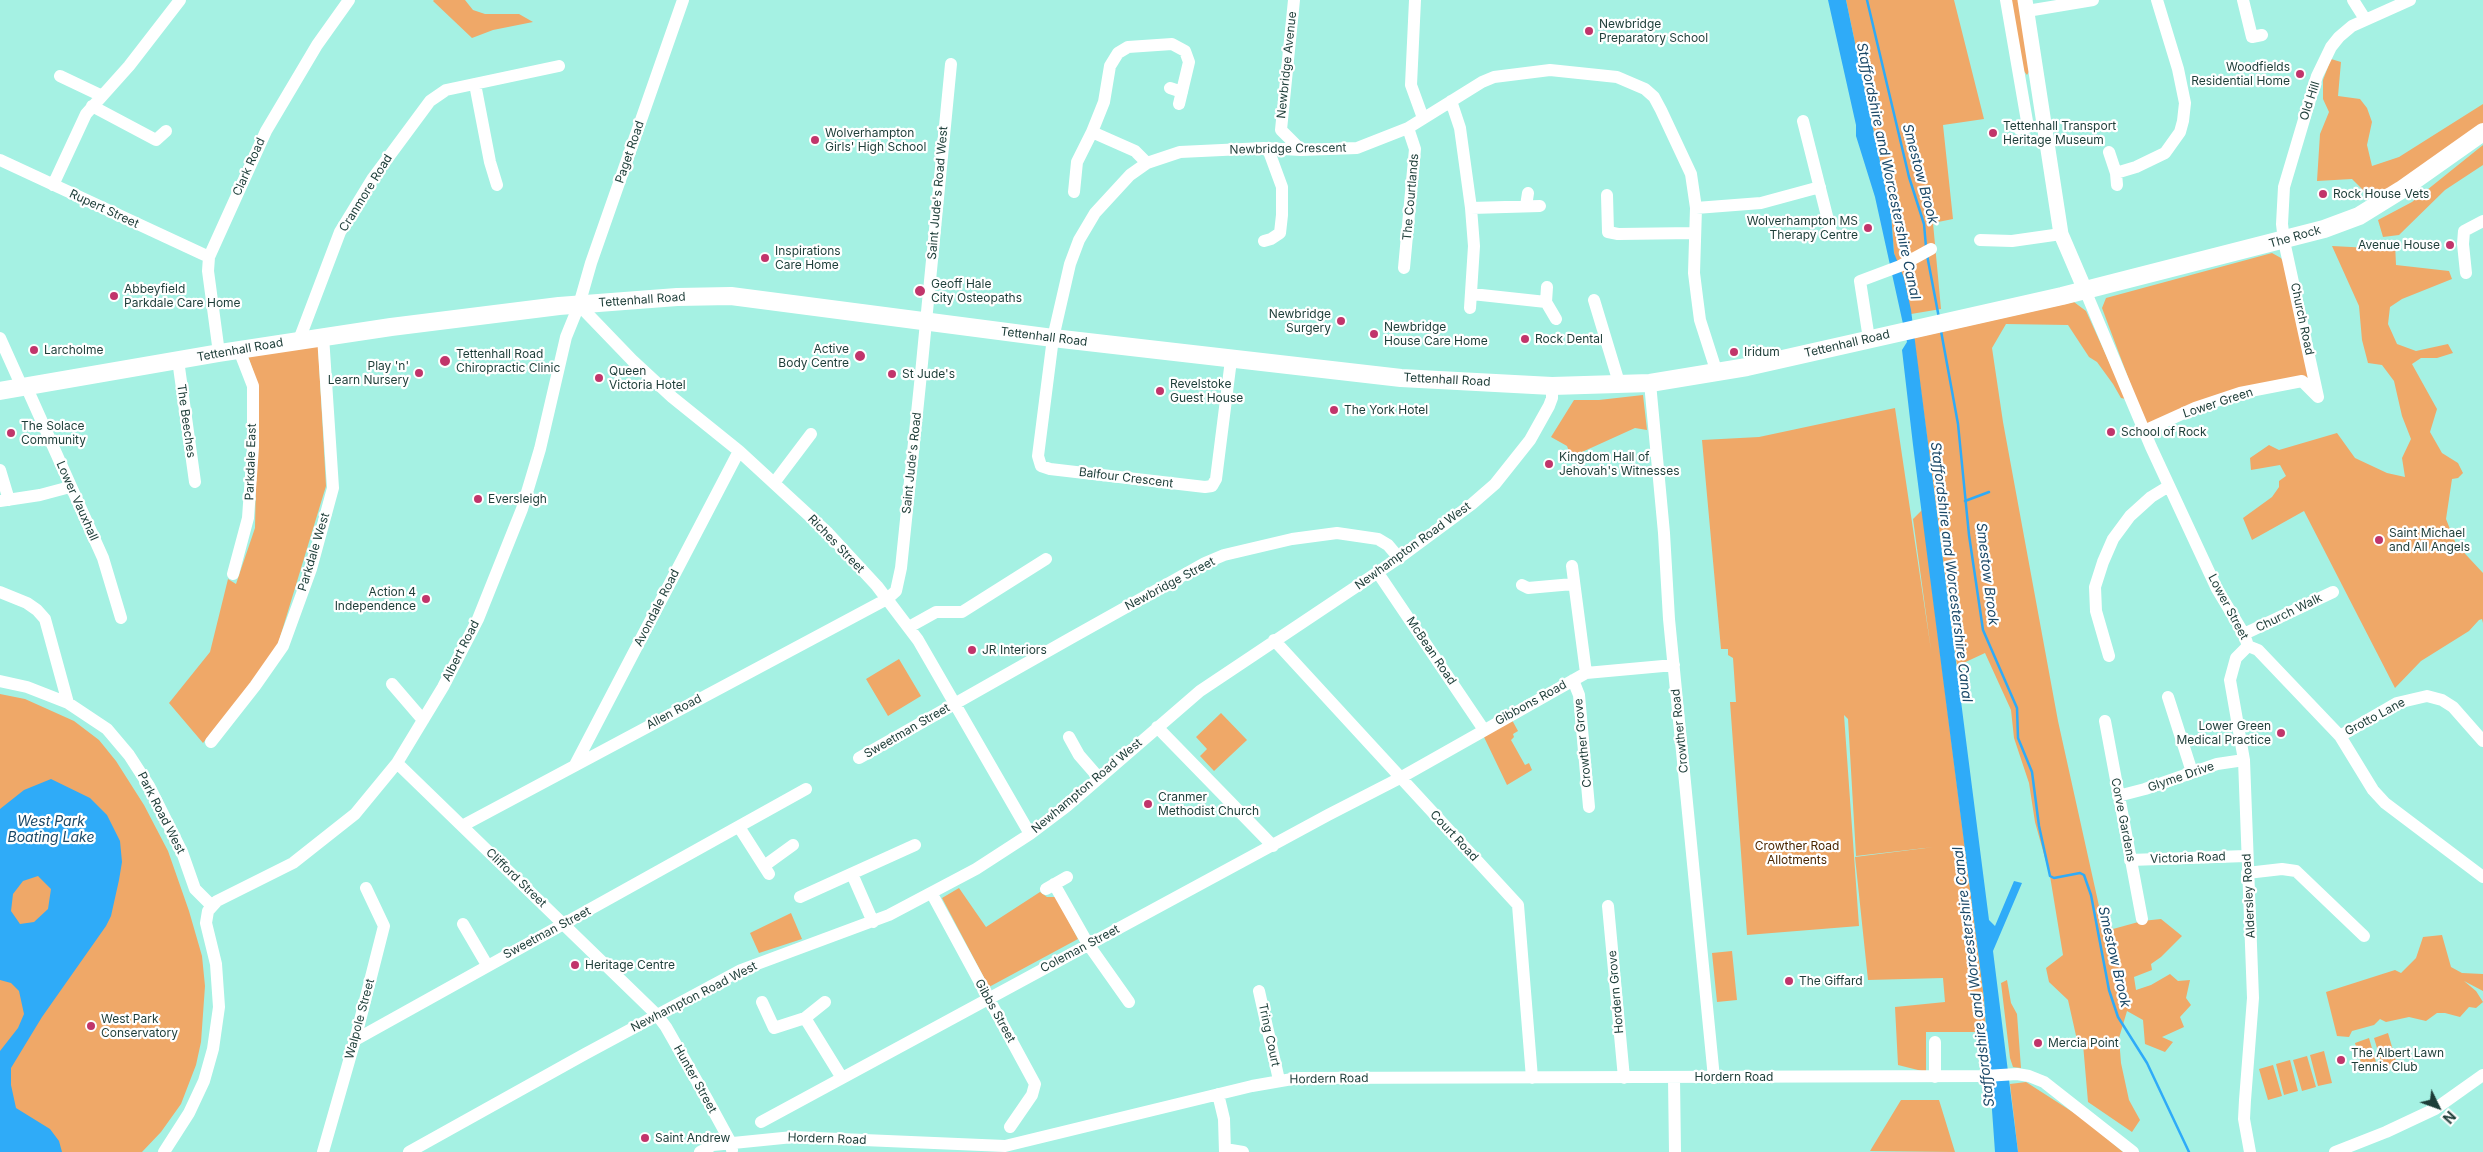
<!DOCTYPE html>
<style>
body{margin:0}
#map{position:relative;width:2483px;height:1152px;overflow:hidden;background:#a5f1e3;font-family:Inter,sans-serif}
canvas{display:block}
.north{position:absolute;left:2413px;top:1082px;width:50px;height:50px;-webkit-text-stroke:4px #fff;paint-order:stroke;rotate:132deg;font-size:14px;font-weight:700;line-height:20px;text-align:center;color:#1d3d38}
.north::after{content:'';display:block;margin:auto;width:18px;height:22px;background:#1d3d38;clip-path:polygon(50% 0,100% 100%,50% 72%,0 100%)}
</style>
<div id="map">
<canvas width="2483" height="1152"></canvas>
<div class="north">N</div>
</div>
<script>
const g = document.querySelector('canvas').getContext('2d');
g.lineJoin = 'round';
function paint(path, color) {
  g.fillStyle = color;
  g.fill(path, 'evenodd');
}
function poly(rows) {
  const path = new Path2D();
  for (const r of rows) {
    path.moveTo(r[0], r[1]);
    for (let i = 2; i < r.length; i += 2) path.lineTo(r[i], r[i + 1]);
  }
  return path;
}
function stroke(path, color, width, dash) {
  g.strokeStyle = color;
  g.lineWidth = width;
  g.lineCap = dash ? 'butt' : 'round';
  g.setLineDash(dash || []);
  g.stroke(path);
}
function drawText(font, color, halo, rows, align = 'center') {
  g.font = font + ' Inter,sans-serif';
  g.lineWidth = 4.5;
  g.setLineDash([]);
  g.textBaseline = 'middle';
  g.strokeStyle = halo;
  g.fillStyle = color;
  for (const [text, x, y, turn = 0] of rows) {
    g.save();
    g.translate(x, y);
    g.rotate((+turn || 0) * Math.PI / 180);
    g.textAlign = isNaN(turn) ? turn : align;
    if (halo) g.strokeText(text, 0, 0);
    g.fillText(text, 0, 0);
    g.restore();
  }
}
paint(poly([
 [434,0,465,0,473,10,485,14,519,14,533,22,493,30,472,38,433,1],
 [1846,0,1954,0,1984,119,1943,125,1953,219,1933,223,1941,309,1911,314,1894,253,1891,214],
 [2010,0,2019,0,2030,70,2027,75,2023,70],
 [2331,59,2341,62,2338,96,2360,99,2367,108,2372,122,2367,145,2372,166,2399,157,2483,104,2483,129,2416,175,2370,197,2352,179,2317,181,2320,134,2329,112,2323,99,2323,80],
 [2483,145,2483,165,2445,190,2399,235,2383,237,2378,220,2412,202],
 [2395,243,2396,265,2449,271,2452,279,2402,299,2390,307,2388,324,2397,344,2416,351,2448,344,2453,353,2437,358,2421,358,2412,364,2437,409,2430,432,2442,453,2458,463,2463,473,2458,478,2452,479,2446,519,2456,544,2483,573,2483,623,2482,619,2479,620,2469,631,2421,661,2395,688,2304,511,2252,540,2243,518,2272,497,2279,487,2279,481,2286,476,2280,465,2251,470,2250,458,2269,445,2279,450,2337,433,2355,458,2387,473,2405,477,2402,458,2411,439,2402,416,2394,381,2382,365,2368,363,2362,340,2359,306,2332,246,2370,248],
 [2272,253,2281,258,2286,267,2311,378,2303,377,2147,428,2102,308,2106,298],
 [2074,302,2086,311,2126,399,2121,398,2113,384,2097,362,2089,357,2068,325,2006,324,1992,348,2003,422,2058,721,2101,915,2113,929,2142,921,2161,919,2182,936,2161,957,2151,964,2152,970,2134,977,2136,990,2151,985,2170,974,2178,981,2190,980,2186,998,2191,1005,2180,1017,2184,1027,2162,1037,2173,1042,2165,1052,2145,1044,2143,1020,2127,1011,2119,1038,2121,1063,2129,1100,2140,1120,2132,1132,2088,1102,2083,1044,2077,1040,2068,1000,2049,982,2046,968,2063,955,2050,876,2035,822,2029,783,2014,738,2011,710,1985,653,1957,666,1914,338],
 [318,346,326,486,278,644,252,682,203,743,169,703,210,652,228,579,236,584,255,528,258,386,248,356],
 [1643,395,1647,430,1635,428,1571,457,1567,446,1551,437,1574,400,1599,400],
 [1895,408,1931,650,1913,519,1922,510,1984,998,1986,1032,1926,1032,1926,1072,1898,1065,1895,1007,1945,1002,1943,978,1868,980,1855,857,1934,847,1856,856,1848,719,1844,715,1859,926,1747,935,1730,702,1736,702,1733,658,1728,655,1728,649,1721,649,1702,440,1759,437],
 [899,659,921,696,888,716,866,679],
 [0,694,25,699,74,721,99,740,116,761,144,805,168,851,189,911,202,956,205,986,201,1042,196,1065,181,1104,161,1132,142,1152,0,1152],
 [1221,713,1247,740,1214,771,1200,756,1207,749,1196,737],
 [1512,720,1518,731,1513,734,1514,737,1511,740,1525,765,1529,763,1532,770,1507,785,1483,735],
 [959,888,986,927,1040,892,1047,897,1056,897,1078,939,989,987,942,898],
 [791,913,802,939,759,953,750,933],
 [2442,935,2451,967,2462,973,2483,974,2483,991,2464,981,2476,991,2483,1002,2476,1008,2469,1007,2460,1017,2445,1013,2437,1013,2426,1021,2409,1017,2386,1022,2380,1019,2374,1025,2352,1031,2349,1037,2337,1036,2326,992,2395,970,2401,973,2416,958,2423,937],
 [1732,951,1737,1000,1717,1002,1712,953],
 [2007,980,2011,1003,2017,1014,2021,1068,2013,1067,2010,1058,2001,983],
 [2388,1033,2397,1064,2383,1068,2374,1038],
 [2369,1038,2378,1069,2364,1073,2355,1043],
 [2324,1051,2332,1083,2318,1086,2310,1055],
 [2307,1056,2316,1087,2302,1091,2293,1060],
 [2290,1060,2298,1091,2284,1095,2276,1064],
 [2273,1065,2282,1096,2268,1100,2259,1069],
 [2026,1082,2082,1118,2123,1152,2018,1152,2010,1084],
 [1901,1100,1939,1100,1955,1152,1870,1151]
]), '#efa868');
paint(poly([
 [1828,0,1846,0,1891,214,1894,253,1904,278,1911,310,1989,920,1995,926,2014,881,2022,883,1993,951,2018,1152,1995,1152,1984,998,1913,445,1902,350,1907,342,1875,197,1856,136,1856,125],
 [51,779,90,798,107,815,120,841,122,862,119,880,111,916,106,926,42,1017,11,1068,11,1085,16,1108,50,1129,59,1141,62,1152,0,1152,0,1051,18,1028,24,1014,19,991,11,983,0,980,0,809,24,790],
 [38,876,51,889,48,909,34,922,20,924,11,911,13,894,23,881]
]), '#2fabf8');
stroke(poly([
 [1867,0,1909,177,1924,224,1926,247],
 [1927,255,1939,318],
 [1941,331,1958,424,1969,535,1983,630,2017,708,2018,738,2032,772,2039,826,2050,876,2054,878,2080,873,2084,875,2091,895,2109,990,2118,1017,2147,1063,2189,1152],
 [1965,501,1989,492]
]), '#2fabf8', 2.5);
stroke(poly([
 [1294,0,1281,130,1301,150],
 [1415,0,1411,85,1423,118],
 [2006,0,2028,127,2019,129],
 [2243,0,2252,37,2262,35],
 [2353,0,2365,19],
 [2027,11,2093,0],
 [60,76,100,95],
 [475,84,490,162,497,185],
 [1170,88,1182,92],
 [1451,101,1460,128,1471,208,1474,246,1470,308],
 [92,106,156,140,166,131],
 [1803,121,1831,232],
 [1092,132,1135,151,1147,163],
 [2109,152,2116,173,2117,185],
 [0,160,209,257],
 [2116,173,2136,167,2165,153,2180,132,2183,121,2185,103,2178,69,2157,0],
 [53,185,86,114,129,66,180,0],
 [1074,192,1077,162,1092,132,1104,102,1110,66,1118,53,1128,47,1172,44,1185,51,1189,62,1179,104],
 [1607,195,1608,232,1618,234,1695,233],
 [1526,206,1528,193],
 [1471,208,1540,206],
 [1696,208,1761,203,1820,187],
 [1980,240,2012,241,2061,234],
 [1264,241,1271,239,1280,233,1282,215,1282,187,1268,149],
 [1404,268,1415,149,1408,128],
 [2466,273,2463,244,2464,231,2483,221],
 [1547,287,1546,302,1556,319],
 [2085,290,2151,447,2217,589,2244,634,2248,646,2258,650,2340,736,2373,790,2385,803,2483,877],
 [1472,294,1546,302],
 [1594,300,1620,386],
 [579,305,632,360,672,397,739,451,828,533,877,586,918,640,1030,834],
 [0,338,22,387],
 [1869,339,1860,281,1900,266,1931,249],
 [299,340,340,232,373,178,430,101,446,90,559,66],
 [219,353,208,271,209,257,266,131,317,45,349,0],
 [178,360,195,482],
 [1231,360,1216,479,1212,486,1205,487,1050,469,1041,466,1038,456,1053,338,1070,264,1079,240,1095,213,1130,175,1147,163,1180,152,1264,148,1301,150,1357,148,1408,128,1482,82,1494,77,1550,70,1617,77,1645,89,1654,97,1661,110,1691,174,1696,208,1694,273,1697,297,1700,320,1717,373],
 [1650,383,1664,533,1669,619,1714,1078],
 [26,386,103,558,121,618],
 [2318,397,2284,241,2282,224,2284,187,2317,76,2331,47,2339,37,2352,26,2410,0],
 [2144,431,2195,408,2240,393,2302,381,2318,397],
 [0,470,9,500],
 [774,483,811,434],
 [0,501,40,495,70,487],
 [1572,566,1586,673],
 [1378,573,1484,730],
 [233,574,248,518,253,447,253,386,239,350],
 [1522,585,1528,588,1573,584],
 [0,592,27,603,37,610,45,619,68,703],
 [909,627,936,612,962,612,1046,559],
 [2244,634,2333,592],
 [1274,640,1518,905,1532,1078],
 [2248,646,2236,658,2230,680,2244,760,2253,998,2245,1100,2244,1119,2250,1152],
 [2109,656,2096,611,2095,587,2103,562,2113,539,2130,516,2151,497,2169,486],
 [1573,680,1579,695,1589,807],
 [0,681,27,687,68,703,107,729,129,755,149,786,182,852,195,889,212,906],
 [392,684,423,720],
 [2168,697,2192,772],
 [2105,721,2142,919],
 [1157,727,1273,846],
 [2340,736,2397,703,2427,696,2442,700,2453,707,2483,741],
 [1069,737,1079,755,1099,778],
 [211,742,255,686,283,646,311,569,333,488,323,336],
 [859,758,1071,638,1205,563,1224,555,1292,539,1337,533,1378,539,1388,545,1399,558],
 [397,763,657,1015,666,1027,707,1099,731,1143,732,1150],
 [575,765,739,451],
 [2118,796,2145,789,2217,764,2244,760],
 [462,826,887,599,896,591,901,568,920,384,951,64],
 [739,827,769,874],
 [2130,860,2246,856],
 [764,866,793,845],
 [2247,873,2282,869,2296,871,2364,936],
 [852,874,873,922],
 [1054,884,1088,944,1129,1002],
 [1046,889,1067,877],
 [932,894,1035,1084,1032,1095,1010,1127],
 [800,897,915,845],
 [1608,906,1624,1078],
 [463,924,487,965],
 [1259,991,1279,1080],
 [762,1002,774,1028,805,1018,825,1002],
 [805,1018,842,1078],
 [355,1040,806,789],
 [1935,1042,1935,1077],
 [1674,1078,1675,1152],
 [1218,1094,1224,1119,1225,1152],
 [761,1122,1328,815,1400,778,1586,673,1674,665],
 [1225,1149,1243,1152],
 [164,1152,189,1113,204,1081,213,1049,219,1007,216,964,206,923,208,911,217,901,293,863,355,814,397,763,443,687,478,619,522,509,540,449,566,337,579,305,591,263,683,0],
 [323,1152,355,1040,384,926,366,888],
 [409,1152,585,1054,741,970,889,915,976,869,1030,834,1067,806,1200,691,1399,558,1472,504,1495,484,1530,440,1549,406,1552,398,1552,386],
 [700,1152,713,1145,793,1137,1005,1146,1252,1086,1298,1078,1985,1076,2017,1074,2029,1076,2044,1082,2133,1152],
 [2335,1152,2386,1132,2435,1109,2483,1075]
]), '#fff', 12);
stroke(poly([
 [2025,0,2061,234,2085,290]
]), '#fff', 15);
stroke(poly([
 [0,391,219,353,391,327,559,306,677,297,731,296,1053,338,1401,378,1552,386,1650,383,1747,367,2062,296,2324,229,2359,216,2401,190,2483,132]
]), '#fff', 18);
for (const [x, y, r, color] of [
 [1589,31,5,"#c1356b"],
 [2300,74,5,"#c1356b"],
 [1993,133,5,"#c1356b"],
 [815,140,5,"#c1356b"],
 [2323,194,5,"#c1356b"],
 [1868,228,5,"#c1356b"],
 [2450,245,5,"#c1356b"],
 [765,258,5,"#c1356b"],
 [920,291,6,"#c1356b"],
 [114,296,5,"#c1356b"],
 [1341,321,5,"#c1356b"],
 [1374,334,5,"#c1356b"],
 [1525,339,5,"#c1356b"],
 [34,350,5,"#c1356b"],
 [1734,352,5,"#c1356b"],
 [860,356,6,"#c1356b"],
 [445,361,6,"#c1356b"],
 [419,373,5,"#c1356b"],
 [892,374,5,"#c1356b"],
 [599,378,5,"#c1356b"],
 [1160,391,5,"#c1356b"],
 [1334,410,5,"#c1356b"],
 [2111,432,5,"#c1356b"],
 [11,433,5,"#c1356b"],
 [1549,464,5,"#c1356b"],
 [478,499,5,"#c1356b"],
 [2379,540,5,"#c1356b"],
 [426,599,5,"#c1356b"],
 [972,650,5,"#c1356b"],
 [2281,733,5,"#c1356b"],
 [1148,804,5,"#c1356b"],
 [575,965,5,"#c1356b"],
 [1789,981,5,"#c1356b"],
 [91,1026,5,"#c1356b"],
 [2038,1043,5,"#c1356b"],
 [2341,1060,5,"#c1356b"],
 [645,1138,5,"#c1356b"]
]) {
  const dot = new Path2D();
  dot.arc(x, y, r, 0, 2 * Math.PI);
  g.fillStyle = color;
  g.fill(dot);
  stroke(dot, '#fff', 2);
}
drawText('12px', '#1d3d38', '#fff', [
 ["Newbridge",1599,24],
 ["Preparatory School",1599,38],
 ["Woodfields",2290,67,"right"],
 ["Residential Home",2290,81,"right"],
 ["Tettenhall Transport",2003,126],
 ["Heritage Museum",2003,140],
 ["Wolverhampton",825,133],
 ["Girls' High School",825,147],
 ["Rock House Vets",2333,194],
 ["Wolverhampton MS",1858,221,"right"],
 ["Therapy Centre",1858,235,"right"],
 ["Avenue House",2440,245,"right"],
 ["Inspirations",775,251],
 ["Care Home",775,265],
 ["Geoff Hale",931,284],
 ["City Osteopaths",931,298],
 ["Abbeyfield",124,289],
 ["Parkdale Care Home",124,303],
 ["Newbridge",1331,314,"right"],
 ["Surgery",1331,328,"right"],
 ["Newbridge",1384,327],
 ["House Care Home",1384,341],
 ["Rock Dental",1535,339],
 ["Active",849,349,"right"],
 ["Body Centre",849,363,"right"],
 ["Larcholme",44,350],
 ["Iridum",1744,352],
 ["Tettenhall Road",456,354],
 ["Chiropractic Clinic",456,368],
 ["Play 'n'",409,366,"right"],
 ["Learn Nursery",409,380,"right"],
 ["Queen",609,371],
 ["Victoria Hotel",609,385],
 ["St Jude's",902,374],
 ["Revelstoke",1170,384],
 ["Guest House",1170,398],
 ["The York Hotel",1344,410],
 ["The Solace",21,426],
 ["Community",21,440],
 ["School of Rock",2121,432],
 ["Kingdom Hall of",1559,457],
 ["Jehovah's Witnesses",1559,471],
 ["Eversleigh",488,499],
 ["Saint Michael",2389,533],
 ["and All Angels",2389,547],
 ["Action 4",416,592,"right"],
 ["Independence",416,606,"right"],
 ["JR Interiors",982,650],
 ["Lower Green",2271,726,"right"],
 ["Medical Practice",2271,740,"right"],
 ["Cranmer",1158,797],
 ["Methodist Church",1158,811],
 ["Heritage Centre",585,965],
 ["The Giffard",1799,981],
 ["West Park",101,1019],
 ["Conservatory",101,1033],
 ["Mercia Point",2048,1043],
 ["The Albert Lawn",2351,1053],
 ["Tennis Club",2351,1067],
 ["Saint Andrew",655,1138]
], 'left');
drawText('12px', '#1d3d38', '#fff', [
 ["Newbridge Avenue",1287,65,-84],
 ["Old Hill",2310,101,-72],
 ["Newbridge Crescent",1288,149,-1],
 ["Paget Road",630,152,-71],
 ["Clark Road",249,167,-66],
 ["Cranmore Road",366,193,-58],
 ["Saint Jude's Road West",938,193,-85],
 ["The Courtlands",1411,197,-85],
 ["Rupert Street",104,209,25],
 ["The Rock",2295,237,-16],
 ["Tettenhall Road",642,300,-4],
 ["Church Road",2302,319,78],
 ["Tettenhall Road",1044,337,7],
 ["Tettenhall Road",1847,344,-13],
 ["Tettenhall Road",240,350,-10],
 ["Tettenhall Road",1447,380,3],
 ["Lower Green",2218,403,-18],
 ["The Beeches",186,421,82],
 ["Parkdale East",251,462,-88],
 ["Saint Jude's Road",912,463,-84],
 ["Balfour Crescent",1126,478,7],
 ["Lower Vauxhall",77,501,66],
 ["Riches Street",836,544,46],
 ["Newhampton Road West",1413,546,-36],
 ["Parkdale West",314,552,-73],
 ["Newbridge Street",1170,584,-28],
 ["Lower Street",2228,607,62],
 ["Avondale Road",657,608,-63],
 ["Church Walk",2289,613,-26],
 ["Albert Road",461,651,-63],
 ["McBean Road",1431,651,56],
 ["Gibbons Road",1531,703,-29],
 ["Allen Road",674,712,-28],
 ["Grotto Lane",2375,717,-28],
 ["Sweetman Street",907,731,-30],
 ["Crowther Road",1680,731,-96],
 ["Crowther Grove",1583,743,-96],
 ["Glyme Drive",2181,777,-19],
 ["Newhampton Road West",1087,786,-40],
 ["Park Road West",161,813,63],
 ["Corve Gardens",2123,820,79],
 ["Court Road",1454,836,47],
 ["Victoria Road",2188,858,-2],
 ["Clifford Street",516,878,44],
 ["Aldersley Road",2249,896,-93],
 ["Sweetman Street",547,933,-28],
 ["Coleman Street",1080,949,-28],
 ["Hordern Grove",1616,992,-95],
 ["Newhampton Road West",694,997,-27],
 ["Gibbs Street",995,1011,61],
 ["Walpole Street",360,1019,-75],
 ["Tring Court",1269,1035,78],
 ["Hordern Road",1734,1077],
 ["Hunter Street",695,1079,61],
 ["Hordern Road",1329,1079,-1],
 ["Hordern Road",827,1139,2]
]);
drawText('12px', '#4a2600', '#fff', [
 ["Crowther Road",1797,846],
 ["Allotments",1797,860]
]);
drawText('italic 14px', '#1a4867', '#fff', [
 ["Staffordshire and Worcestershire Canal",1888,171,78],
 ["Smestow Brook",1920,174,75],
 ["Staffordshire and Worcestershire Canal",1951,572,83],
 ["Smestow Brook",1987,574,83],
 ["West Park",51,822],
 ["Boating Lake",51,838],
 ["Smestow Brook",2114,957,77],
 ["Staffordshire and Worcestershire Canal",1974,977,-97]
]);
</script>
